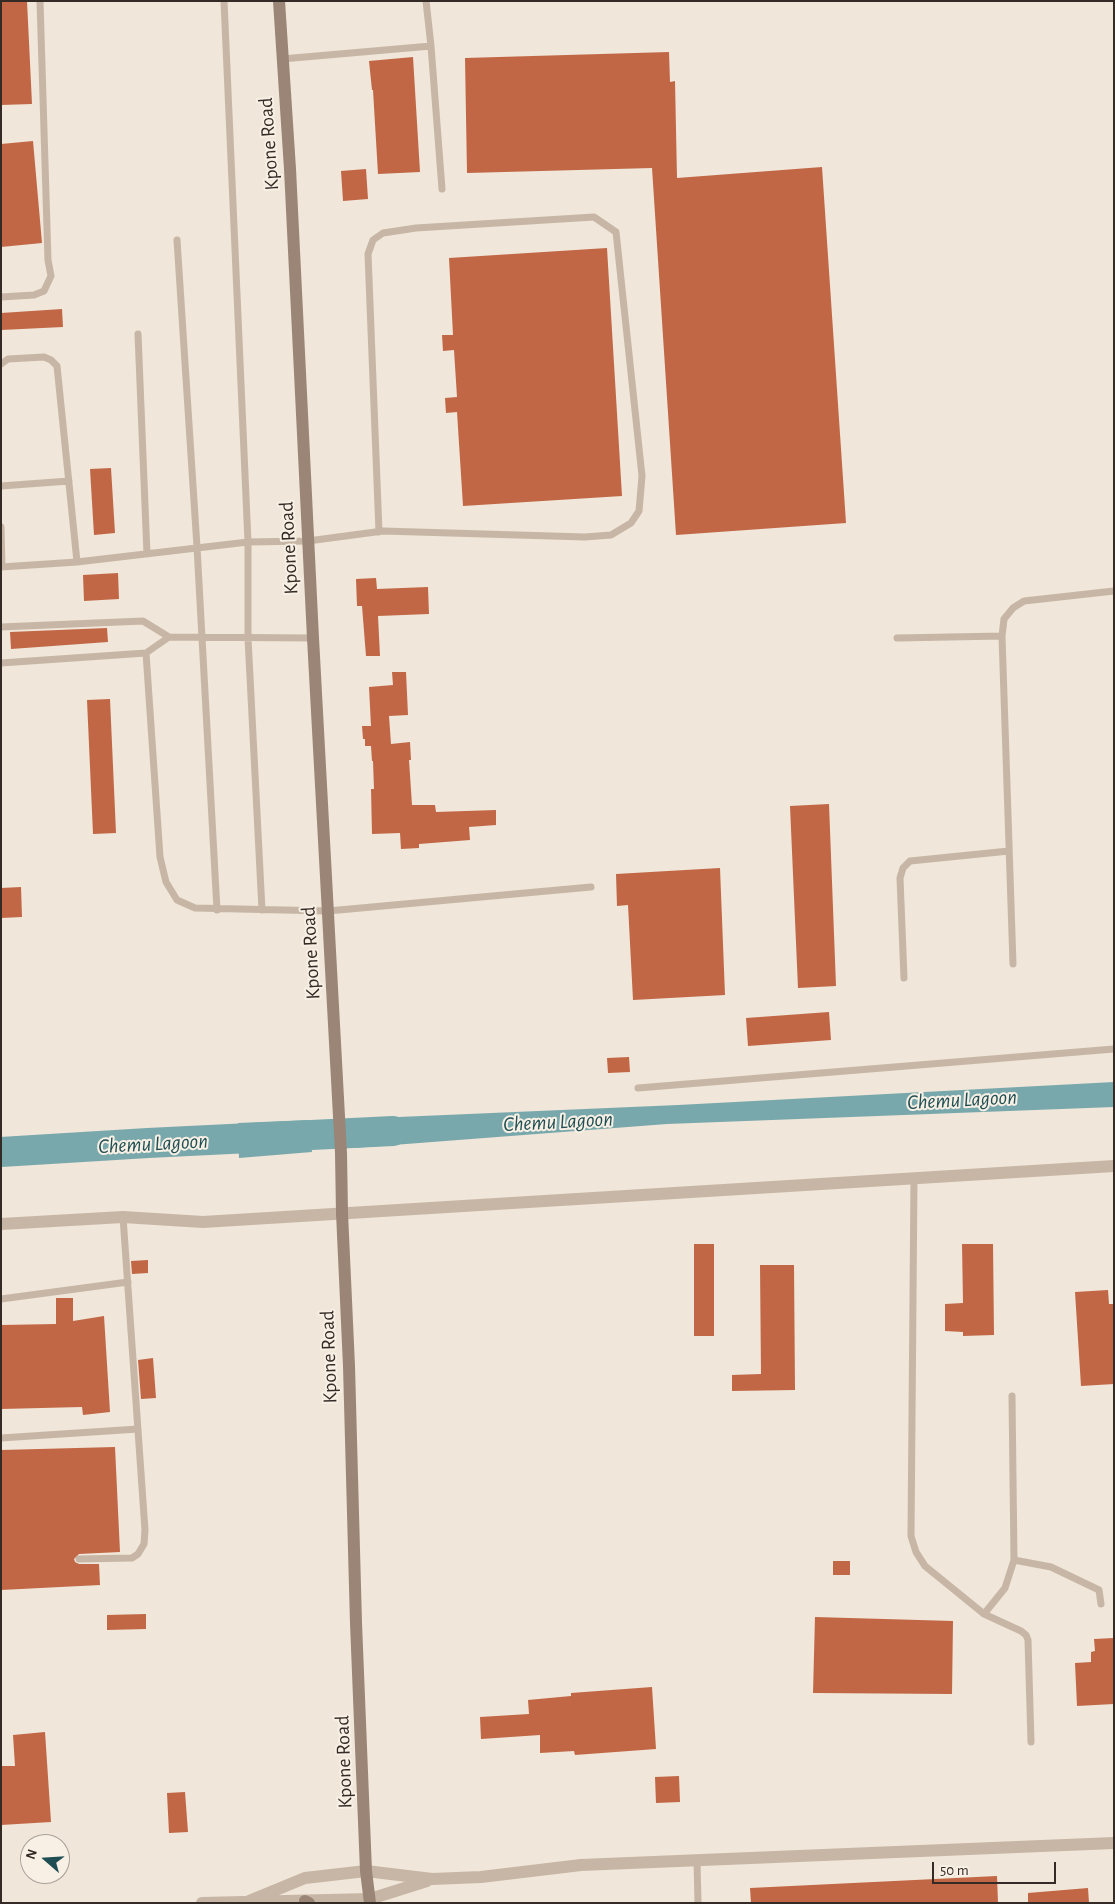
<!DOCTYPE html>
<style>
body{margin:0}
#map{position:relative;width:1115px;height:1904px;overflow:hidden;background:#f0e6d9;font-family:"Alegreya Sans",sans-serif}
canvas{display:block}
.frame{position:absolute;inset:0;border:2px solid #342b26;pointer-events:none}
.north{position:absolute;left:20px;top:1834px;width:50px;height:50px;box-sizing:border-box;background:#f8f0e5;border:1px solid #aaa199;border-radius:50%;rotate:289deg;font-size:14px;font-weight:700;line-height:20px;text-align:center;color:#342b26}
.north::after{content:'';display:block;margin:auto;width:18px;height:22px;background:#1e4e53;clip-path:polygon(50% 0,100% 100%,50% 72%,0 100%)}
.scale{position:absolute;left:932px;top:1862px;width:124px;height:22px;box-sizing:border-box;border:2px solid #342b26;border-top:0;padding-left:6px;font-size:15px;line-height:18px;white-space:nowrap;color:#342b26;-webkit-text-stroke:4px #f8f0e5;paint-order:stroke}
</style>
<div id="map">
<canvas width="1115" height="1904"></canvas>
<div class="frame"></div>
<div class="north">N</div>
<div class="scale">50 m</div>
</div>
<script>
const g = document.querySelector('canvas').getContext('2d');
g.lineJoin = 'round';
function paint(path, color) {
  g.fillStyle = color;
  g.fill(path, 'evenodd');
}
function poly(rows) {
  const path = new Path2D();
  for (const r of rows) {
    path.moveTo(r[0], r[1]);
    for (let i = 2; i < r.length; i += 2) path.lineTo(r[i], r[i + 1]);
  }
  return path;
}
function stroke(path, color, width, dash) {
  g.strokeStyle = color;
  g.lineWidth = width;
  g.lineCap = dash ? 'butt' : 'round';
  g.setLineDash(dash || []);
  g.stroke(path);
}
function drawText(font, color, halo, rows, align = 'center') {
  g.font = font + ' "Alegreya Sans",sans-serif';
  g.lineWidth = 4;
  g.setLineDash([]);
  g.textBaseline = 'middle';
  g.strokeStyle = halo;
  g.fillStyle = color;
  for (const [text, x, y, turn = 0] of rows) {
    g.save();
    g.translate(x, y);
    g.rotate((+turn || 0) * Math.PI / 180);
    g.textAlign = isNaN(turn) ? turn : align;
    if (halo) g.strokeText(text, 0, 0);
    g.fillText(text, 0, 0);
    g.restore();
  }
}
paint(poly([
 [1114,1082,1114,1107,667,1124,354,1148,352,1119,678,1105],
 [309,1120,312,1152,239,1158,238,1123]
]), '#79a8ac');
stroke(poly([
 [1,1152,148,1143,393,1131]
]), '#79a8ac', 30);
paint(poly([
 [1,1,27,1,32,104,1,105],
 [669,52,670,82,675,81,677,178,822,167,846,523,676,535,652,168,467,173,465,58],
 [413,57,420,172,378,174,373,90,372,90,369,61],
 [33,141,42,243,1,247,1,144],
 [366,169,368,199,343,201,341,171],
 [607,248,622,496,463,506,457,412,446,413,445,398,457,397,454,350,443,351,442,335,453,335,449,258],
 [62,309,63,327,1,330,1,313],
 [111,468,115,533,94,535,90,469],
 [118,573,119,599,84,601,83,575],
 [376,578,377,589,428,587,429,614,378,616,380,656,366,656,362,606,357,606,356,579],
 [107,628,108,642,11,649,10,632],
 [392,672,406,672,408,715,389,716,391,744,410,742,411,760,409,760,412,805,435,805,436,812,496,810,496,825,469,827,470,840,419,844,419,848,401,849,400,833,372,834,371,789,374,789,373,761,372,761,371,746,365,746,365,739,363,739,362,726,371,726,369,687,393,685],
 [110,699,116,833,93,834,87,700],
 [829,804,836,986,798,988,790,806],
 [720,868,725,995,633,1000,628,905,617,906,616,874],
 [21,887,22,917,1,918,1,888],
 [829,1012,831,1040,748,1046,746,1018],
 [629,1057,630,1072,608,1073,607,1058],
 [694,1244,714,1244,714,1336,694,1336],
 [962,1244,993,1244,994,1335,963,1336,963,1332,945,1331,945,1304,963,1303],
 [148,1260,148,1273,132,1274,131,1261],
 [760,1265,794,1265,795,1390,732,1391,732,1375,761,1374],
 [1108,1290,1109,1304,1114,1304,1114,1384,1081,1386,1075,1292],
 [56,1298,73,1298,73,1321,104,1316,110,1412,83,1415,82,1407,1,1409,1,1325,56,1324],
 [153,1358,156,1398,141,1399,138,1360],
 [115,1447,120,1552,79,1554,74,1559,75,1562,79,1564,99,1564,100,1585,1,1590,1,1450],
 [833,1561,850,1561,850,1575,833,1575],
 [146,1614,146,1629,107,1630,107,1615],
 [815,1617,953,1621,952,1694,813,1693],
 [1114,1638,1114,1704,1077,1706,1075,1663,1091,1662,1091,1652,1095,1651,1094,1639],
 [652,1687,656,1749,575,1755,574,1751,540,1753,540,1735,481,1739,480,1717,529,1714,528,1700,571,1696,571,1693],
 [45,1732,51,1822,1,1825,1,1766,15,1766,13,1735],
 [679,1776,680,1802,656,1803,655,1777],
 [185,1792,188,1832,169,1833,167,1793],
 [997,1876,998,1903,751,1903,750,1888],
 [1088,1888,1089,1903,1028,1903,1028,1893]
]), '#c16745');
stroke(poly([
 [224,1,248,542,248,638,262,910],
 [426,1,431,46],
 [282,59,431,46,442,189],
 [177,240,197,547,217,910],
 [1,297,34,295,44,291,51,276,48,260,40,1],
 [138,334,147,554],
 [1,364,8,359,44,357,51,360,57,366,77,562],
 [1,486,69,481],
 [1,527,2,567],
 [1,567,77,562,248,542,308,541,383,531,585,537,611,535,631,523,639,511,642,476,616,232,594,217,578,218,416,228,383,233,373,240,368,254,379,532],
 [1,627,143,621,169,637,313,638],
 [897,638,1002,636],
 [146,653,160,857,166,882,177,900,195,908,328,911,591,887],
 [1,663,146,653,169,637],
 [1013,964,1002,636,1004,619,1013,608,1024,601,1114,591],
 [904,978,900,878,903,868,910,861,920,860,1009,851],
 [638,1088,1114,1049],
 [914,1178,911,1536,916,1552,925,1566,984,1614,1021,1631,1026,1635,1028,1640,1031,1742],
 [1,1299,128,1282],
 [1,1438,138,1429],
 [79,1559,132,1558,138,1554,144,1544,145,1530,123,1217],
 [1014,1560,1051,1567,1099,1590,1101,1604],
 [984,1614,1005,1588,1014,1560,1012,1396],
 [697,1861,698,1903]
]), '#c7b6a5', 7);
stroke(poly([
 [1,1224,123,1217,203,1222,1114,1166]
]), '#c7b6a5', 12);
stroke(poly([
 [249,1901,305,1878,366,1871,432,1879,481,1877,581,1865,1114,1843],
 [202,1903,370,1899,427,1881]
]), '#c7b6a5', 12);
stroke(poly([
 [279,1,290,169,313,638,341,1153,342,1213,349,1366,356,1623,366,1871,370,1903],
 [305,1901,309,1903]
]), '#9b8577', 12);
drawText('20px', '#342b26', '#f8f0e5', [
 ["Kpone Road",269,144,-94],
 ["Kpone Road",289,548,-93],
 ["Kpone Road",311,953,-93],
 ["Kpone Road",329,1357,-92],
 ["Kpone Road",344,1762,-92]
]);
drawText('italic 21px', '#1e4e53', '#f8f0e5', [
 ["Chemu Lagoon",962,1100,-3],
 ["Chemu Lagoon",558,1122,-3],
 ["Chemu Lagoon",153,1144,-3]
]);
</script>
